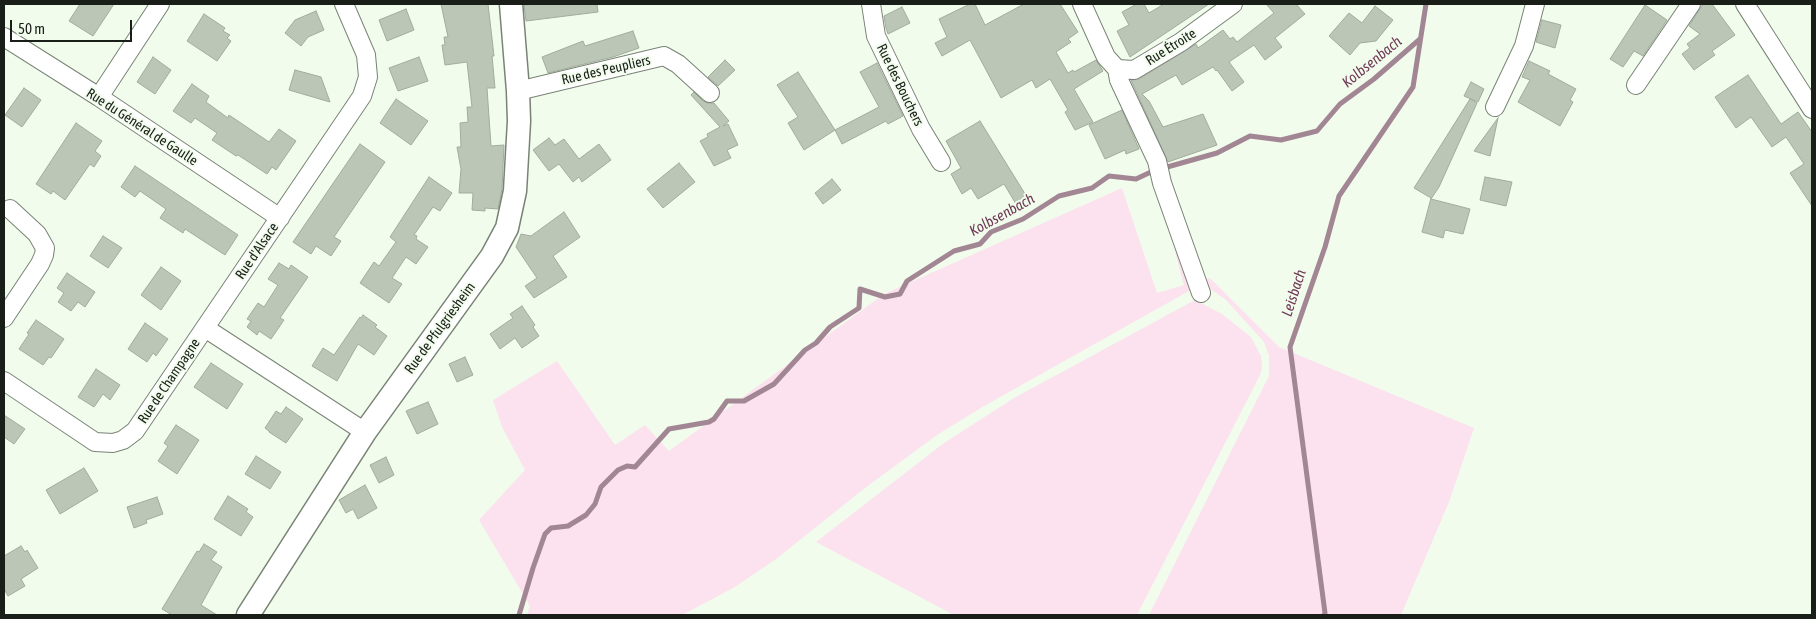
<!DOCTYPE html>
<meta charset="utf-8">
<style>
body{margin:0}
#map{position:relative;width:1816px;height:619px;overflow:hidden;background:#f1fcec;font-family:"Asap Condensed",sans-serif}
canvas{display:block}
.frame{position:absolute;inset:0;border:5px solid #1a1e19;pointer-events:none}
.scale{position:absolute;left:10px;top:20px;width:122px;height:22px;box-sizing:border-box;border:2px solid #1a1e19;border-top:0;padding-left:6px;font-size:15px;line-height:18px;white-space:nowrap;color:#1a1e19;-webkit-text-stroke:4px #f1fcec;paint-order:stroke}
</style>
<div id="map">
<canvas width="1816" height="619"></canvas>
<div class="frame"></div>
<div class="scale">50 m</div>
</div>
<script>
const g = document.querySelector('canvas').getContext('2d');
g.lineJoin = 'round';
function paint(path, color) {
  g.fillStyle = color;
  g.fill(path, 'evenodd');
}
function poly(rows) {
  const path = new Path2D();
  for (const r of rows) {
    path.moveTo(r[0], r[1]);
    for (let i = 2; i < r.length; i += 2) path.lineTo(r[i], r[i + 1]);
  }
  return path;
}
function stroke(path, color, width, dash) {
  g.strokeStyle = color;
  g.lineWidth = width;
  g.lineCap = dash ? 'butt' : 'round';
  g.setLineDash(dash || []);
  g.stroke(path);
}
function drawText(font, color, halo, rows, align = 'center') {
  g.font = font + ' "Asap Condensed",sans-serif';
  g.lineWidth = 4;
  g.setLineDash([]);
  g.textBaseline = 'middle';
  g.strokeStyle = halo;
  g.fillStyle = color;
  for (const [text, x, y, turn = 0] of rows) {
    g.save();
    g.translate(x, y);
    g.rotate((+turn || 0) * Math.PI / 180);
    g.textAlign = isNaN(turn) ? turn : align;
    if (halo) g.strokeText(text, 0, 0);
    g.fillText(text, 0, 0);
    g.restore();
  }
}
paint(poly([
 [1122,188,1157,293,1184,285,1175,252,1185,249,1198,286,984,406,937,435,865,488,776,559,735,587,682,615,527,615,530,606,479,520,525,470,502,427,493,400,557,361,615,445,645,425,669,451,884,294],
 [1210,278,1279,347,1474,428,1449,502,1401,615,1149,615,1269,376,1269,356,1264,342,1226,300,1199,281],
 [1195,300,1222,314,1251,337,1261,356,1262,368,1260,375,1137,615,954,615,816,542,944,443,1014,398]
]), '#fce2ee');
stroke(poly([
 [519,615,533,568,545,534,551,528,568,526,586,515,595,504,601,487,618,470,627,466,635,467,669,429,709,422,714,419,727,401,744,401,774,384,805,350,816,343,830,327,859,308,860,289,885,297,900,294,907,281,954,251,980,244,991,232,1023,219,1059,196,1092,188,1109,176,1136,179,1153,171,1217,153,1250,136,1281,140,1317,131,1340,104,1374,79,1420,39],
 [1324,615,1325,613,1290,347,1325,247,1339,196,1413,87,1426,4]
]), '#a28693', 5);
const building = poly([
 [80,4,114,4,93,36,69,21,80,4],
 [441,4,488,4,494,56,492,56,495,88,487,88,491,146,504,145,502,189,498,209,485,208,485,211,472,210,473,193,459,193,461,169,457,147,461,147,460,123,468,122,467,107,472,107,467,62,445,65,442,45,445,45,444,37,448,37,441,4],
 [536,4,597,4,598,12,526,21,524,5,536,4],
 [970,4,975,4,985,25,1024,4,1060,4,1078,32,1068,39,1071,42,1056,52,1068,73,1073,70,1074,72,1096,60,1103,71,1074,89,1093,122,1075,130,1065,112,1068,110,1050,79,1036,88,1032,80,1001,98,970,40,942,56,935,43,947,37,939,19,970,4],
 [1137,4,1144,4,1149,13,1164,4,1209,4,1130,57,1117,31,1129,25,1122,12,1137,4],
 [1266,4,1296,4,1305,14,1275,38,1282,47,1265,60,1254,45,1229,62,1244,82,1232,91,1217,70,1216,71,1213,67,1182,85,1176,75,1142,94,1149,101,1163,127,1203,114,1217,145,1168,162,1131,80,1139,79,1196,44,1198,48,1223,30,1230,39,1233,37,1237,42,1274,13,1266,4],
 [1703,4,1712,4,1735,35,1712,51,1715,55,1694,70,1682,54,1690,48,1687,44,1700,34,1689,26,1703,4],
 [1645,5,1667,20,1643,56,1634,51,1623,67,1610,59,1645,5],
 [1375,6,1393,20,1376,41,1360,43,1350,55,1329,36,1349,13,1362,23,1375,6],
 [902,7,910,23,888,34,886,28,884,16,902,7],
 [406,9,414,30,387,41,379,20,406,9],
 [316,11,324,30,308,37,301,46,285,33,295,20,316,11],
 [204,14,225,28,223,31,230,35,227,38,231,41,217,61,187,41,204,14],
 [1542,20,1561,25,1555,48,1536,42,1542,20],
 [633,31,639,48,613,57,548,73,542,57,583,41,585,46,633,31],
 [153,57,171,70,155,94,137,82,153,57],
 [419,57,428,81,398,91,389,68,419,57],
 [725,60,735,70,718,86,708,77,725,60],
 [1529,61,1550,71,1548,74,1576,89,1570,100,1573,102,1560,126,1518,102,1530,80,1522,77,1529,61],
 [877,63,903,116,888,124,886,121,842,144,835,130,879,107,860,72,877,63],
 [295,70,321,77,330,102,289,90,295,70],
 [798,72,835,130,804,150,788,123,798,117,777,85,798,72],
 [1748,75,1781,124,1798,112,1812,132,1812,206,1790,173,1804,164,1786,137,1772,147,1751,117,1736,128,1715,97,1748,75],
 [1471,82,1484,89,1478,102,1464,96,1471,82],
 [192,84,209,96,206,102,228,118,229,115,269,142,279,129,296,141,276,170,272,167,267,174,238,155,236,156,212,140,217,133,195,118,191,123,173,111,192,84],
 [24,88,41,100,22,127,5,115,24,88],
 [694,92,703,101,708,103,714,103,729,121,723,126,728,124,738,145,727,150,731,158,714,166,700,141,708,137,707,134,720,127,691,95,694,92],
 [396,99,428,121,411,145,380,123,396,99],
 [1470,99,1477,103,1439,187,1431,199,1470,209,1463,234,1445,230,1443,238,1422,232,1431,198,1414,188,1470,99],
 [1122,110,1139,149,1126,154,1125,150,1105,159,1089,125,1122,110],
 [1498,118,1490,156,1474,151,1498,118],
 [980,121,1027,197,1016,204,1004,184,978,199,971,188,962,194,951,174,961,168,946,141,980,121],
 [76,123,102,141,95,151,101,156,94,167,90,164,65,200,53,191,51,194,36,184,76,123],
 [549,138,555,145,564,139,579,159,599,144,611,160,582,182,579,177,573,182,559,164,549,171,533,150,549,138],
 [360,144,385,162,334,237,341,241,331,256,316,246,311,254,293,242,360,144],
 [679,163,695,182,663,208,647,189,679,163],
 [135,166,238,235,225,255,185,229,183,233,160,218,166,209,140,191,135,197,121,187,135,166],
 [429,177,452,193,440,211,433,207,414,235,417,236,416,239,428,247,416,264,406,257,392,278,402,284,389,303,360,283,374,262,379,266,396,242,390,237,429,177],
 [1485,177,1512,182,1506,206,1480,200,1485,177],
 [832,179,841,190,823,204,815,193,832,179],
 [564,212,580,237,553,256,567,277,534,298,525,286,537,278,516,247,521,234,531,236,564,212],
 [103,236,122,248,108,268,90,256,103,236],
 [279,263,289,269,291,265,308,277,280,318,284,320,271,339,259,331,257,335,247,327,251,321,247,319,258,303,264,307,278,285,268,279,279,263],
 [161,267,181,281,161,310,141,295,161,267],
 [67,273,95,292,85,307,78,302,71,311,58,302,64,293,57,288,67,273],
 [522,306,535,325,533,327,539,336,522,348,515,338,500,349,490,334,513,318,510,314,522,306],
 [363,315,377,325,375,327,387,336,374,355,358,344,337,381,312,366,323,348,334,355,360,317,361,318,363,315],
 [36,320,64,339,51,358,49,357,43,365,19,349,29,334,27,333,36,320],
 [145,323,168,339,156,356,153,353,147,362,128,349,145,323],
 [465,357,473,375,457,382,449,364,465,357],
 [211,363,243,384,227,409,194,387,211,363],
 [96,369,120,385,110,400,103,394,94,407,78,397,96,369],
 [428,402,438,424,417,434,406,411,428,402],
 [286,407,303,419,286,443,269,432,269,431,265,428,276,411,281,414,286,407],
 [4,415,25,429,14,444,4,437,4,415],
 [176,425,199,440,177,474,158,461,168,446,164,443,176,425],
 [256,456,281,472,270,489,245,474,256,456],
 [386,457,394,475,379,483,370,465,386,457],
 [84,468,98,491,60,514,46,490,84,468],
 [365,485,377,508,358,519,353,509,346,513,339,500,365,485],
 [228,496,248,509,246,512,253,517,241,536,214,519,228,496],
 [157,497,163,514,146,520,147,523,134,528,127,507,157,497],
 [204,544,217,552,211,560,222,567,201,605,217,615,172,615,162,609,197,551,199,552,204,544],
 [21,546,25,552,27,550,38,568,21,579,25,586,8,596,4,589,4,556,21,546]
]);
paint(building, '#bbc6b7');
stroke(building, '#a1ac9d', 1);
const minor = poly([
 [871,4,876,36,921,129,941,162],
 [1082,4,1106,57,1117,69,1134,70,1181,42,1233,4],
 [1745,4,1812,109],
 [4,37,99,97,280,218],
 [1117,69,1119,80,1157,161,1162,183,1201,293],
 [1636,85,1691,4],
 [518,91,664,56,678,64,710,93],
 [99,97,160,4],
 [1495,107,1524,46,1535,4],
 [4,318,40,264,44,255,45,248,37,234,10,209],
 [205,328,365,432],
 [4,381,95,442,113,443,123,440,135,431,362,96,368,77,366,55,344,4]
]);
const major = poly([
 [248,615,365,432,492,256,507,228,515,191,519,121,518,91,511,4]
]);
stroke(minor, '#798375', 20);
stroke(major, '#798375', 25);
stroke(minor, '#fff', 18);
stroke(major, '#fff', 22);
drawText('14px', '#1a1e19', '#f1fcec', [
 ["Rue Étroite",1171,47,-32],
 ["Rue des Peupliers",606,70,-13],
 ["Rue des Bouchers",900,85,64],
 ["Rue du Général de Gaulle",142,127,33],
 ["Rue d'Alsace",257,251,-56],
 ["Rue de Pfulgriesheim",440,328,-54],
 ["Rue de Champagne",169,381,-56]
]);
drawText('italic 15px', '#6f3856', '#f1fcec', [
 ["Kolbsenbach",1372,62,-39],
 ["Kolbsenbach",1002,215,-29],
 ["Leisbach",1294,293,-72]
]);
</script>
